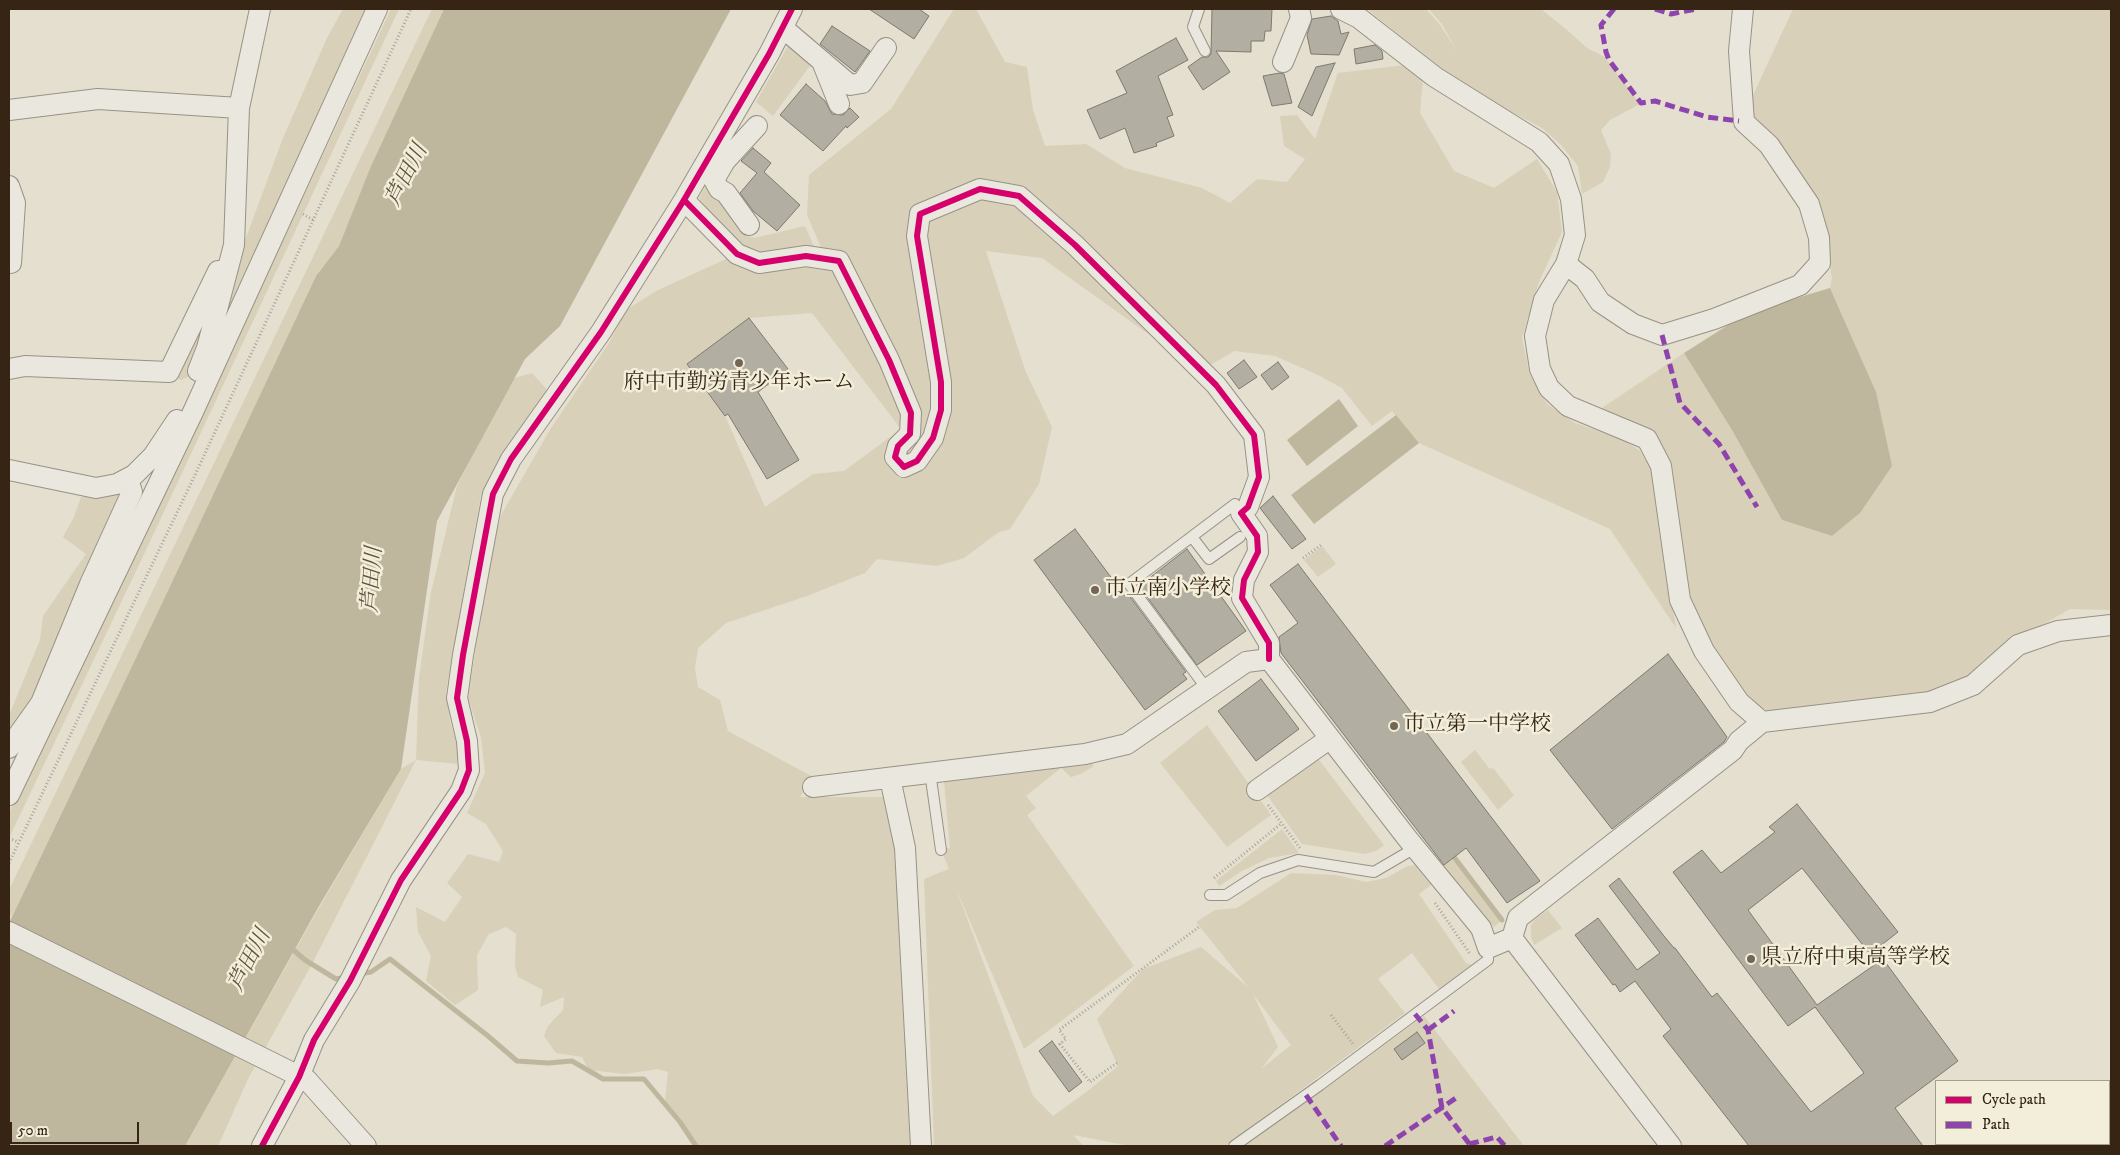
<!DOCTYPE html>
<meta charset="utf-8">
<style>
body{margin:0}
#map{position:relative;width:2120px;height:1155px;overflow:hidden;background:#e4dfce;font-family:"IM FELL DW Pica",serif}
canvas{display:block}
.frame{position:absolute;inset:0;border:10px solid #362514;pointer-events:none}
.legend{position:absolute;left:1935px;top:1080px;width:175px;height:65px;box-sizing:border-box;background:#f3eed9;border:1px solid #a79e8a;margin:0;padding:6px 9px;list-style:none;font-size:15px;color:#362514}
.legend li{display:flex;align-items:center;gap:10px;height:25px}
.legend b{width:25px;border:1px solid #a79e8a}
.scale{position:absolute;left:10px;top:1122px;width:129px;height:22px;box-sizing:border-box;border:2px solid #362514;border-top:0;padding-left:6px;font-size:15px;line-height:18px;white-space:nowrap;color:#362514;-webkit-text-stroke:4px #f3eed9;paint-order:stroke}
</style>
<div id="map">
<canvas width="2120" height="1155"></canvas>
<div class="frame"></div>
<ul class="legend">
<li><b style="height:6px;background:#d6006c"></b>Cycle path</li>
<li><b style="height:6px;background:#8e44ad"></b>Path</li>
</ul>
<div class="scale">50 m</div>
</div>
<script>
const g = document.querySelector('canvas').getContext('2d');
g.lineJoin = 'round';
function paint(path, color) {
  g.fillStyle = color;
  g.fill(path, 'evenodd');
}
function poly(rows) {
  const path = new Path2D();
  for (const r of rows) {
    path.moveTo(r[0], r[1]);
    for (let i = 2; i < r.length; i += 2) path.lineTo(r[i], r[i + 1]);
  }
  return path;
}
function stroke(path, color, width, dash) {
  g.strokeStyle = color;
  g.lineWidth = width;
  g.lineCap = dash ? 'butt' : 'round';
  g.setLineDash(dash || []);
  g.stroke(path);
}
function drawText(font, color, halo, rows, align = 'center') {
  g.font = font + ' "IM FELL DW Pica","Noto Serif JP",serif';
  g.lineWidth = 5;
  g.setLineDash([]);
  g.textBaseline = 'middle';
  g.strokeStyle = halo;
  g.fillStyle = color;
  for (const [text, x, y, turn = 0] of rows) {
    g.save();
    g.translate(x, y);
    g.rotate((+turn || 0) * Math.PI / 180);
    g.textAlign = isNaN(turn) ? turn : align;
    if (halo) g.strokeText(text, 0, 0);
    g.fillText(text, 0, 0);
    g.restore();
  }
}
paint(poly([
 [343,9,371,9,207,369,181,380,173,377,247,235,283,138,327,38],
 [391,9,399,9,146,550,9,838,9,813,263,283],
 [432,9,444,9,371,166,339,246,316,276,156,616,12,916,9,915,9,890],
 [954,9,976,9,1005,62,1027,67,1033,110,1045,146,1086,144,1125,168,1202,188,1230,203,1257,179,1287,182,1305,159,1284,146,1280,116,1297,115,1315,139,1338,73,1406,65,1423,78,1420,113,1454,171,1494,188,1537,159,1557,192,1562,232,1539,282,1522,338,1530,375,1547,404,1575,423,1625,440,1640,451,1651,469,1676,628,1610,529,1419,443,1392,411,1372,426,1342,388,1318,375,1275,356,1234,351,1207,367,1144,331,1042,258,986,251,1025,370,1052,427,1039,484,1010,529,999,532,964,558,937,566,877,559,865,573,807,596,726,623,698,648,695,668,698,687,720,700,728,731,813,777,800,797,894,797,916,1146,699,1146,665,1101,668,1072,658,1069,625,1074,589,1070,582,1057,556,1053,544,1036,548,1026,563,1010,564,997,540,1007,543,990,518,977,515,966,516,934,506,927,489,934,477,955,478,990,455,1005,426,981,431,956,418,932,416,907,445,922,462,897,447,883,468,854,499,862,503,851,486,824,467,813,485,773,481,738,468,697,489,564,501,515,551,428,609,343,626,310,656,291,737,254,766,272,818,262,820,245,807,215,809,175,891,109],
 [812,313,901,429,844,471,813,474,765,507,725,416,687,364,749,318],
 [1367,9,1426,9,1440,25,1457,51,1442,24,1429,9,1541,9,1566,29,1587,48,1605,57,1640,104,1610,120,1601,130,1611,154,1610,167,1603,182,1582,194,1578,166,1561,145,1542,128,1508,110,1444,70],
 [1793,9,2111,9,2111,610,2070,609,2030,632,1970,678,1944,691,1788,719,1759,707,1742,695,1710,648,1687,602,1668,460,1596,412,1684,353,1732,430,1782,520,1832,536,1860,513,1876,392,1830,288,1832,278,1825,238,1753,122,1748,106],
 [789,44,812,63,773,116,756,102],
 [707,184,728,204,746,235,754,238,805,226,816,251,757,257,729,236,699,198],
 [532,373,549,392,497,466,481,495,446,691,450,721,458,748,457,764,416,760,312,964,248,1079,218,1146,185,1146,316,913,401,769,416,760,419,678,431,592,457,486,511,379],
 [123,493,29,706,9,734,9,713,10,713,40,640,43,616,86,554,63,537,74,517,81,497],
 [1322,546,1336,564,1318,577,1304,560],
 [1207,725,1271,815,1227,847,1160,763],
 [1475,750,1489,768,1494,769,1514,795,1498,810,1461,762],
 [1316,756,1384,845,1376,851,1365,854,1302,844,1267,795],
 [1087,758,1094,766,1081,774,1071,777,1061,768,1026,796,1036,808,1027,815,1134,966,1024,1049,955,886,1033,1096,1053,1116,1089,1090,1118,1066,1097,1019,1143,969,1201,947,1249,988,1196,922,1215,910,1237,908,1291,873,1336,875,1366,882,1386,878,1408,866,1415,865,1431,885,1419,894,1466,963,1472,965,1439,989,1412,953,1378,979,1405,1013,1225,1146,1130,1146,1073,1135,1084,1146,934,1146,924,879,949,869,941,850,950,848,944,781],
 [1253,994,1291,1045,1261,1069,1278,1047],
 [1282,829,1299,853,1269,858,1240,872,1219,886,1216,881],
 [1454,857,1502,920,1494,927,1443,866],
 [1548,910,1562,928,1534,945,1531,937,1531,925,1535,919],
 [1424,1016,1524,1146,1242,1146,1323,1090]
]), '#d8d0b9');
paint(poly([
 [444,9,731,9,560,326,525,359,437,521,401,769,319,906,185,1146,9,1146,9,923,156,616,316,276,339,246,371,166],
 [1830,288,1876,392,1892,466,1860,513,1832,536,1782,520,1732,430,1684,353,1747,313],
 [1339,399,1358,426,1307,466,1287,440],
 [1396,415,1419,443,1314,524,1291,495],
 [2109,1105,2111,1107,2111,1146,1985,1146,1988,1144,2109,1144]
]), '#bfb69e');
stroke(poly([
 [1454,857,1502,920],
 [290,947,305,960,336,979,346,977],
 [359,974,371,972,390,959,488,1036,517,1061,548,1063,572,1061,603,1079,644,1079,680,1122,696,1146]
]), '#bfb69e', 5);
const building = poly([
 [869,9,919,9,929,16,914,39,869,9],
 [1212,9,1272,9,1271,31,1265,31,1264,41,1251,41,1251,52,1216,51,1230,72,1203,90,1188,67,1202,57,1208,57,1211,54,1212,9],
 [1331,16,1338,21,1341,34,1349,32,1339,55,1311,54,1307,35,1312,19,1331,16],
 [832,26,870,51,855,72,820,44,832,26],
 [1176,38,1188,60,1158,76,1173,115,1167,117,1174,136,1156,143,1157,146,1134,153,1125,128,1100,139,1087,110,1127,93,1116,71,1176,38],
 [1375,45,1382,51,1383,59,1356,64,1354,49,1375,45],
 [1335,63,1312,116,1298,107,1316,67,1335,63],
 [1280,73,1284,74,1292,103,1272,106,1263,76,1280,73],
 [806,84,825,101,832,114,843,115,850,108,859,117,847,128,846,126,823,151,780,115,806,84],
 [753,148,771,163,764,172,800,205,777,231,753,211,740,193,757,173,741,161,753,148],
 [749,318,788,369,758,392,799,460,767,479,728,414,725,416,687,364,749,318],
 [1244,360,1257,377,1239,389,1227,373,1244,360],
 [1278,362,1289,377,1272,390,1261,375,1278,362],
 [1273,496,1306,539,1292,549,1260,508,1273,496],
 [1075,529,1125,596,1128,594,1186,672,1183,674,1187,679,1145,710,1034,560,1075,529],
 [1187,549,1246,631,1197,665,1139,586,1187,549],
 [1298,564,1540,881,1507,903,1466,848,1444,865,1281,653,1279,637,1298,623,1270,585,1298,564],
 [1668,654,1727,737,1724,742,1612,829,1550,750,1668,654],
 [1261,679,1299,729,1256,761,1218,711,1261,679],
 [1797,804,1898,932,1870,954,1802,868,1748,910,1817,1005,1883,959,1958,1061,1895,1108,1923,1146,1749,1146,1663,1036,1671,1029,1635,981,1620,992,1615,984,1613,985,1575,935,1598,918,1637,970,1660,953,1609,886,1619,878,1664,936,1674,948,1675,948,1712,997,1717,993,1811,1112,1864,1073,1815,1007,1788,1026,1673,872,1702,850,1721,873,1775,832,1769,827,1797,804],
 [1417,1032,1425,1043,1402,1060,1394,1049,1417,1032],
 [1052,1041,1082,1082,1069,1092,1039,1051,1052,1041]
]);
paint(building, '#b2aea1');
stroke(building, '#7e796e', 1);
const service = poly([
 [1199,9,1193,27,1205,51],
 [1192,537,1209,559,1240,537],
 [1207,689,1129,584,1235,504,1241,513],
 [930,772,941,850],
 [1210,895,1226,895,1260,873,1298,860,1374,872,1415,848],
 [1234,1146,1320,1085,1488,960,1488,948]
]);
const minor = poly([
 [1341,9,1359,18,1435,77,1539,142,1559,164,1571,199,1575,235,1566,264,1544,300,1535,336,1540,369,1549,388,1568,406,1647,439,1661,466,1680,600,1704,651,1739,702,1762,722],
 [783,28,850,85,862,83,886,48],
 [1283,62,1301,18,1299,9],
 [823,64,839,104],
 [9,110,98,99,239,108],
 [711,154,725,161,714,180,719,189,726,193,749,225],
 [725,161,757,126],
 [9,186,15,203,11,263],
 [684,200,737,254,759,263,806,256,839,261,889,360,911,413,910,434,898,446,895,457,904,467,917,461,933,438,941,410,941,382,917,236,920,214,980,189,1019,196,1075,245,1216,385,1254,435,1259,477,1248,507,1241,513,1257,536,1258,552,1244,580,1242,598,1269,643,1269,659],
 [1566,264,1585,279,1600,302,1633,324,1662,335,1714,319,1800,285,1820,263,1819,238,1809,204,1769,145,1744,122,1739,51,1743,9],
 [9,369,25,366,169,372,218,271],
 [198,371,207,348,234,245,239,108,260,9],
 [9,470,96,488,117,484,134,475,153,456,177,420],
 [9,748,41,703,90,584,132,492,128,479],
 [890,778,905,848,921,1146],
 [813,787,1085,754,1127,744,1246,662,1269,659,1407,838,1481,928,1488,948,1512,938,1671,1146],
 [1257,790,1329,739],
 [9,795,193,412,377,9],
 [9,932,307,1080,366,1146],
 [1512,938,1518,918,1733,750,1739,741,1762,722,1930,702,1973,685,2018,645,2058,631,2111,625],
 [262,1146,299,1077,314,1040,350,981,401,880,461,791,469,770,467,741,457,698,463,655,493,494,511,459,601,332,684,200,769,54,792,9]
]);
stroke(service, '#979286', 12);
stroke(minor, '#979286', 22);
stroke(poly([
 [303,214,313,220],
 [1303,558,1321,545],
 [1268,805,1300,848],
 [9,838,18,842],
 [9,863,195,475,411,9],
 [1214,878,1282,823],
 [1435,903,1470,954],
 [1331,1015,1353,1044],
 [1117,1063,1090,1082,1060,1044,1066,1039,1059,1030,1199,927]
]), '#a8a49c', 3, [1, 2.5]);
stroke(service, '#eae8de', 10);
stroke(minor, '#eae8de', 20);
stroke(poly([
 [1614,9,1601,25,1606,52,1609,60,1641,103,1655,101,1707,117,1739,121],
 [1655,9,1671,14,1696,9],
 [1662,335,1680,403,1719,444,1757,507],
 [1415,1014,1428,1030,1442,1108,1471,1146],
 [1428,1030,1454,1011],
 [1306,1095,1341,1146],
 [1469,1144,1497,1137,1505,1146],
 [1385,1146,1459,1096]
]), '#8e44ad', 5, [10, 5]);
stroke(poly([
 [684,200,737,254,759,263,806,256,839,261,889,360,911,413,910,434,898,446,895,457,904,467,917,461,933,438,941,410,941,382,917,236,920,214,980,189,1019,196,1075,245,1216,385,1254,435,1259,477,1248,507,1241,513,1257,536,1258,552,1244,580,1242,598,1269,643,1269,659],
 [262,1146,299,1077,314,1040,350,981,401,880,461,791,469,770,467,741,457,698,463,655,493,494,511,459,601,332,684,200,769,54,792,9]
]), '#d6006c', 6);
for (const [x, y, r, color] of [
 [739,363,5,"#736655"],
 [1095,590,5,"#736655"],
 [1394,726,5,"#736655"],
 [1751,959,5,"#736655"]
]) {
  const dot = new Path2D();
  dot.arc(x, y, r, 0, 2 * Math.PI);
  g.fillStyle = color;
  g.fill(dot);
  stroke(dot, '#f3eed9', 2);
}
drawText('21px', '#362514', '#f3eed9', [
 ["府中市勤労青少年ホーム",739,384,"center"],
 ["市立南小学校",1105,590],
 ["市立第一中学校",1404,726],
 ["県立府中東高等学校",1761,959]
], 'left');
drawText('italic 22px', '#60513d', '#f3eed9', [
 ["芦田川",408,176,-63],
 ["芦田川",374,580,-86],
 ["芦田川",251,961,-63]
]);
</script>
